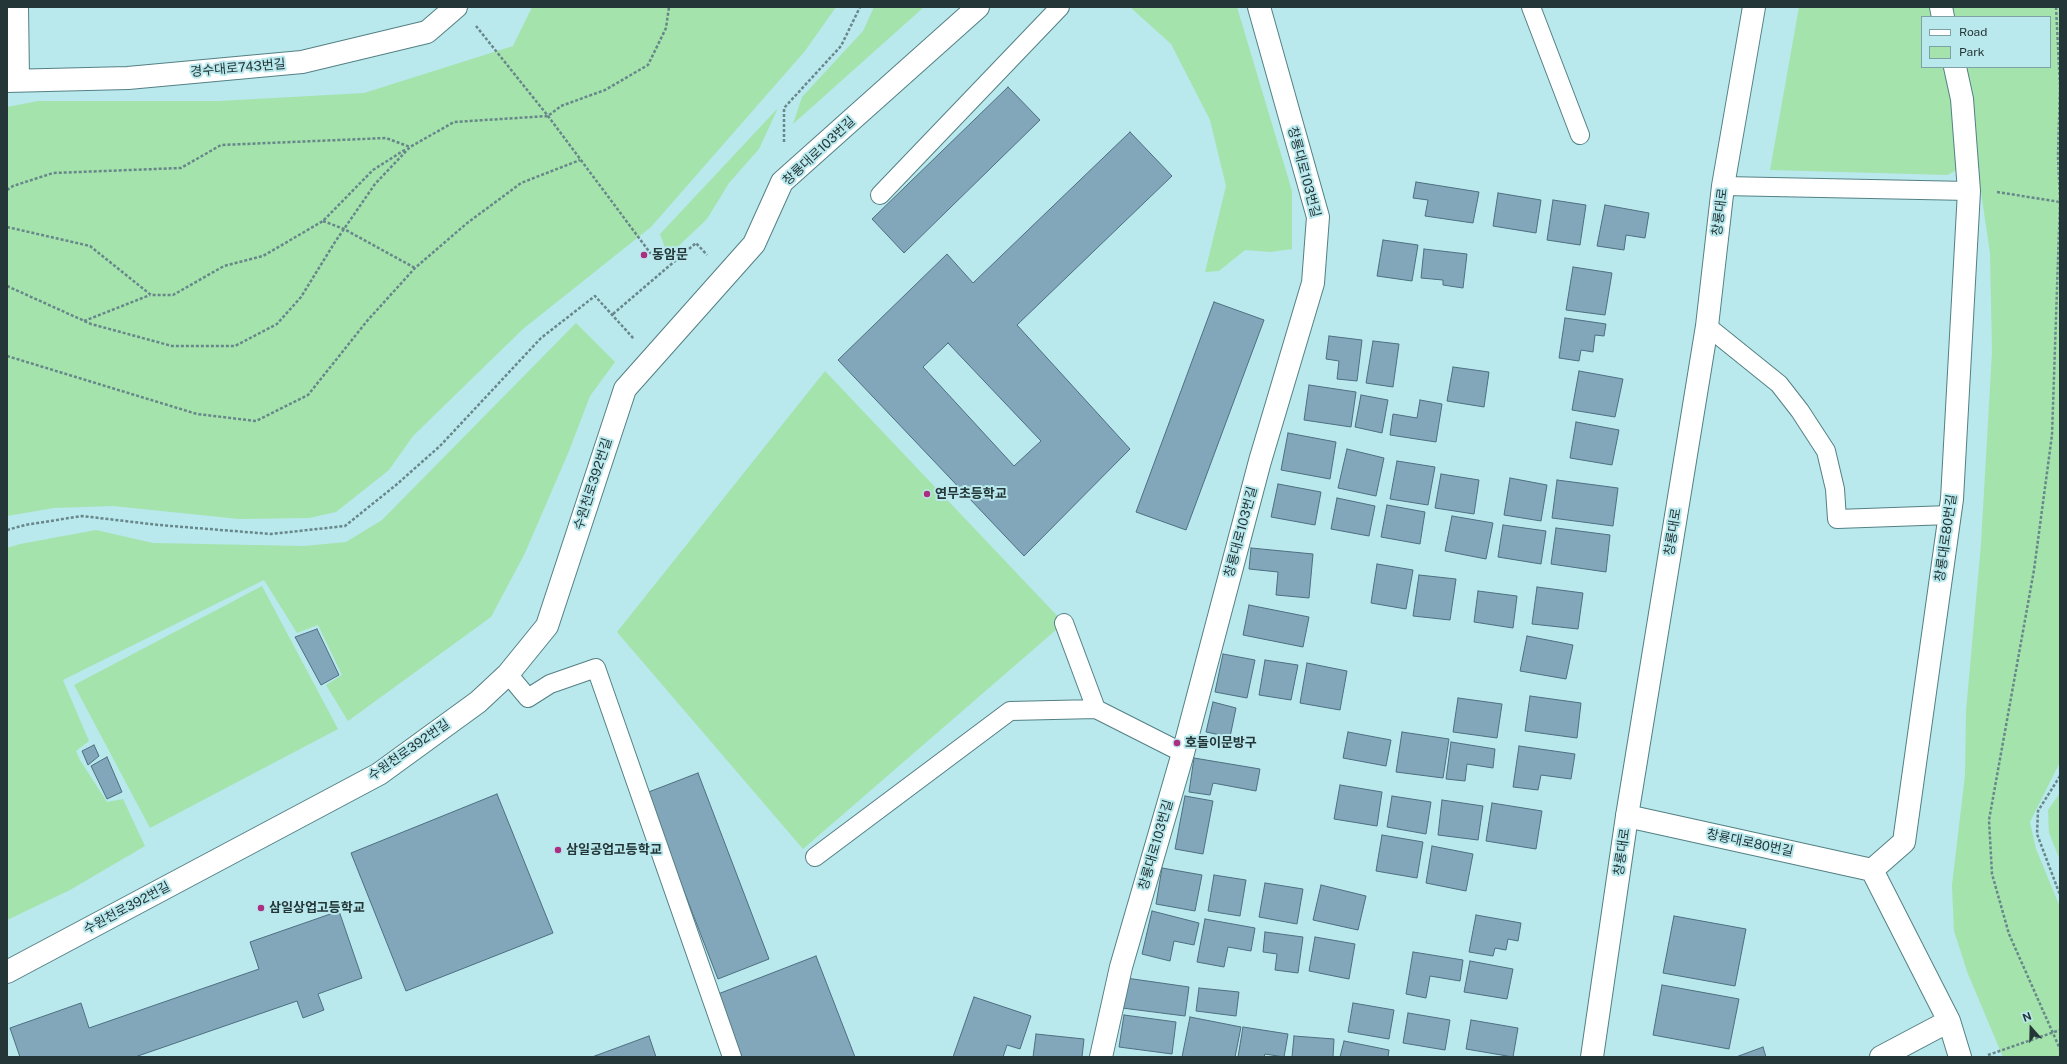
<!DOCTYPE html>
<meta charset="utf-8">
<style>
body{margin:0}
#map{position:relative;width:2067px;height:1064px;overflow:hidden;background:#b9e8ed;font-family:"Public Sans",sans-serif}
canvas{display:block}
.frame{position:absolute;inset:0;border:8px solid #243638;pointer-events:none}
.legend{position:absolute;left:1921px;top:16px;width:130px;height:52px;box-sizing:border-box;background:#b9e8ed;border:1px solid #7da1a5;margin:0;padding:5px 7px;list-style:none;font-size:12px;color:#243638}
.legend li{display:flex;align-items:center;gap:8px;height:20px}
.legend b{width:20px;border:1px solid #7da1a5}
.north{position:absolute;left:2011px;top:1008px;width:40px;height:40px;-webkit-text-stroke:3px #b9e8ed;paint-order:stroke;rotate:340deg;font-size:11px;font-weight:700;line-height:16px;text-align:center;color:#243638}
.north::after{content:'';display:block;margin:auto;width:14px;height:18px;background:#243638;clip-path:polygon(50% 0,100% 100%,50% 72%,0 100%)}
</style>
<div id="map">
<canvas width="2067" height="1064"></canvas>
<div class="frame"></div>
<ul class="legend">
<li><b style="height:5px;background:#fff"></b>Road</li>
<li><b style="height:11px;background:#a4e3ac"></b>Park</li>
</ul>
<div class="north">N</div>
</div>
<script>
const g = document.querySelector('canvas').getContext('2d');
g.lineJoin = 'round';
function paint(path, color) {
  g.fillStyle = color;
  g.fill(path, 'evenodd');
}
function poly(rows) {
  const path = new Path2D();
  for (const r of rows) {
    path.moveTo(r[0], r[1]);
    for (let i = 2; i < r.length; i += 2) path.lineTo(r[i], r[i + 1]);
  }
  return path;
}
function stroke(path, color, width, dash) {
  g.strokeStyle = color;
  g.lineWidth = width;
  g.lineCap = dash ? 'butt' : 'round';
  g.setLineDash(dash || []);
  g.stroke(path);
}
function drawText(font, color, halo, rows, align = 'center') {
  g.font = font + ' "Public Sans","Noto Sans KR",sans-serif';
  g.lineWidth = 4;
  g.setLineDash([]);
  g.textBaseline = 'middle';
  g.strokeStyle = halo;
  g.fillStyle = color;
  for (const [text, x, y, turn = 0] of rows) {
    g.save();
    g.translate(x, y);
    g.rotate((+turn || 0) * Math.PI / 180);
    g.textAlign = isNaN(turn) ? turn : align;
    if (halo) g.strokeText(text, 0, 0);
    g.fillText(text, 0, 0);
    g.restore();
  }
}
paint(poly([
 [532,7,836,7,805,51,651,227,523,329,413,436,389,470,336,512,309,518,239,519,113,506,54,508,7,516,7,107,38,101,219,101,364,93,513,46],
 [874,7,924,7,793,124,802,97,863,31],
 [1130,7,1237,7,1292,191,1292,249,1270,252,1245,250,1219,271,1205,272,1226,186,1210,120,1171,44],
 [1799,7,2060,7,2060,762,2030,822,2036,849,2060,907,2060,1057,2003,1057,1968,974,1954,931,1952,885,1965,775,1966,711,1981,544,1992,352,1990,253,1976,158,1948,175,1770,170],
 [1922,17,2050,17,2050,67,1922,67],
 [778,108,759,149,729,183,707,219,668,256,660,234],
 [576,323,615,362,590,396,569,451,525,553,491,617,348,721,326,685,342,675,318,625,297,633,264,580,63,680,89,741,76,751,80,760,107,802,123,799,145,846,70,890,7,920,7,548,20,544,96,530,153,543,304,546,346,542,382,520],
 [825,371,1064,623,803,849,617,632],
 [262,586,338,729,150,828,74,685],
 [2060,793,2060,860,2049,833,2048,810]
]), '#a4e3ac');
const building = poly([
 [1008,87,1040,120,904,253,872,219,1008,87],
 [1130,132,1172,176,1017,325,1130,449,1024,556,838,360,947,254,973,283,1130,132],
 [948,343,1041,441,1014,466,923,367,948,343],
 [1416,182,1479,192,1473,223,1425,216,1428,200,1413,198,1416,182],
 [1498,193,1541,200,1536,233,1493,226,1498,193],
 [1553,200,1586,205,1580,245,1547,240,1553,200],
 [1605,205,1649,213,1645,238,1626,235,1624,250,1597,246,1605,205],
 [1383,240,1418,245,1412,281,1377,276,1383,240],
 [1424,249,1467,254,1463,288,1443,285,1443,280,1421,278,1424,249],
 [1573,267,1612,273,1605,315,1566,310,1573,267],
 [1214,302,1264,320,1186,530,1136,512,1214,302],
 [1565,318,1606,324,1604,336,1595,335,1593,352,1581,350,1579,361,1559,358,1565,318],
 [1329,336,1362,340,1357,381,1337,379,1339,361,1326,359,1329,336],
 [1373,341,1399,344,1393,387,1366,383,1373,341],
 [1453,367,1489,372,1484,407,1447,401,1453,367],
 [1579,371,1623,379,1615,417,1572,410,1579,371],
 [1309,385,1356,392,1351,427,1304,420,1309,385],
 [1361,395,1388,400,1382,433,1355,427,1361,395],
 [1420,400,1442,404,1436,442,1390,435,1393,414,1417,418,1420,400],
 [1576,422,1619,430,1612,465,1570,458,1576,422],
 [1288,433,1336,442,1330,479,1281,470,1288,433],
 [1347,449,1384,458,1376,496,1338,488,1347,449],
 [1397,461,1435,467,1428,505,1390,499,1397,461],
 [1441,474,1479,480,1474,514,1435,508,1441,474],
 [1510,478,1547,485,1541,521,1504,515,1510,478],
 [1557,480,1618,488,1613,526,1552,518,1557,480],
 [1278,484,1321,492,1315,525,1271,517,1278,484],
 [1337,498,1375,506,1369,536,1331,529,1337,498],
 [1387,505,1425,512,1420,544,1381,537,1387,505],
 [1452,516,1493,523,1486,559,1445,551,1452,516],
 [1503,525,1546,531,1541,564,1498,557,1503,525],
 [1556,528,1610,535,1606,572,1551,564,1556,528],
 [1251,548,1313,554,1309,598,1276,595,1278,572,1249,569,1251,548],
 [1377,564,1413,570,1406,609,1371,603,1377,564],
 [1419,575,1456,579,1450,620,1413,616,1419,575],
 [1537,587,1583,593,1578,629,1532,624,1537,587],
 [1478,591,1517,596,1513,628,1474,622,1478,591],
 [1249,605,1309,617,1303,647,1243,635,1249,605],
 [317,629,339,675,321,685,295,637,317,629],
 [1527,636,1573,645,1566,679,1520,671,1527,636],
 [1223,654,1255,660,1247,698,1215,692,1223,654],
 [1265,660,1298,665,1291,700,1259,695,1265,660],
 [1307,663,1347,671,1340,710,1300,703,1307,663],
 [1530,696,1581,703,1577,738,1525,731,1530,696],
 [1458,698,1502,704,1497,738,1453,732,1458,698],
 [1213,702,1236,708,1230,737,1206,732,1213,702],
 [1348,732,1391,740,1386,766,1343,758,1348,732],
 [1402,732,1449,739,1443,778,1396,772,1402,732],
 [1451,742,1495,749,1493,768,1467,764,1465,781,1446,779,1451,742],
 [94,745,99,756,88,765,82,751,94,745],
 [1519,746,1575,754,1571,779,1541,775,1538,790,1513,787,1519,746],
 [107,757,122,792,107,799,91,766,107,757],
 [1194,758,1260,769,1256,791,1213,783,1210,795,1189,792,1194,758],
 [698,773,769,959,718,979,646,793,698,773],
 [1340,785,1382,792,1377,826,1334,819,1340,785],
 [497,794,553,933,406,991,351,853,497,794],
 [1185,796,1213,801,1203,854,1175,849,1185,796],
 [1392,796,1431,802,1426,834,1387,827,1392,796],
 [1442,800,1483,806,1478,840,1438,835,1442,800],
 [1492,803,1542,811,1536,849,1486,841,1492,803],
 [1382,835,1423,842,1417,878,1376,871,1382,835],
 [1432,846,1473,854,1466,891,1426,883,1432,846],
 [1162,868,1202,875,1195,911,1156,904,1162,868],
 [1214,875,1246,880,1240,916,1208,911,1214,875],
 [1265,883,1303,889,1297,924,1259,917,1265,883],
 [1321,885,1366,896,1358,930,1313,920,1321,885],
 [339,911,362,978,318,994,324,1010,303,1018,297,1001,135,1057,20,1057,10,1028,81,1003,89,1028,259,969,250,942,339,911],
 [1152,911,1199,923,1194,945,1174,941,1170,961,1142,954,1152,911],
 [1476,915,1521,923,1518,941,1508,939,1506,950,1495,948,1493,956,1469,952,1476,915],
 [1674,916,1746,929,1735,986,1663,973,1674,916],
 [1205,919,1255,928,1251,951,1228,947,1224,967,1197,962,1205,919],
 [1265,932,1303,937,1298,973,1275,970,1277,954,1263,952,1265,932],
 [1315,937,1355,944,1349,979,1309,971,1315,937],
 [1413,952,1463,960,1460,981,1430,976,1426,998,1406,994,1413,952],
 [816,956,855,1057,742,1057,718,994,816,956],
 [1470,961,1513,969,1507,999,1464,992,1470,961],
 [1126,978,1189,987,1185,1016,1122,1008,1126,978],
 [1662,985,1739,999,1729,1049,1653,1035,1662,985],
 [1199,988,1239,992,1236,1016,1196,1011,1199,988],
 [974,997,1031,1016,1020,1049,1007,1045,1003,1057,953,1057,974,997],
 [1353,1003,1394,1010,1389,1039,1348,1032,1353,1003],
 [1408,1013,1450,1020,1445,1050,1403,1043,1408,1013],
 [1124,1015,1176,1022,1172,1054,1119,1047,1124,1015],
 [1190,1017,1241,1027,1235,1057,1182,1057,1190,1017],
 [1471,1020,1518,1028,1513,1057,1466,1049,1471,1020],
 [1243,1027,1288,1034,1284,1057,1265,1054,1264,1057,1238,1057,1243,1027],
 [1036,1034,1084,1039,1082,1057,1033,1057,1036,1034],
 [649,1036,656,1057,592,1057,649,1036],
 [1294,1036,1334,1039,1333,1057,1292,1057,1294,1036],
 [1344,1041,1389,1050,1388,1057,1340,1057,1344,1041],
 [1763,1047,1766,1057,1736,1057,1763,1047]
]);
paint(building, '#82a6ba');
stroke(building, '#4d6f81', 1);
const service = poly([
 [1531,7,1580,135],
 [1723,186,1969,191],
 [880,195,1060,7],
 [1707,326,1779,384,1800,411,1826,451,1835,489,1837,519,1950,515],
 [1064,623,1096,709,1183,753],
 [508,674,528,698,550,684,596,668,732,1057],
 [815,857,1010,711,1096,709]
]);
const minor = poly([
 [17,7,18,79],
 [1941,7,1943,17],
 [7,81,128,78,302,62,427,32,456,7],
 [1627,816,1872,870,1949,1021,1960,1057],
 [1872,870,1904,842,1952,499,1969,191,1962,99,1955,67],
 [7,972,379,774,478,702,508,674,547,626,625,389,754,244,782,182,978,7],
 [1101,1057,1121,967,1183,753,1260,461,1313,283,1318,217,1259,7],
 [1881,1057,1949,1021]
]);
const tertiary = poly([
 [1592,1057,1627,816,1707,326,1723,186,1754,7]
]);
stroke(service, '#548084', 20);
stroke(minor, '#548084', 24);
stroke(tertiary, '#548084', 24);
stroke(poly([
 [2056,7,2060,86,2058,156,2060,202,2052,435,2034,570,1989,820,1992,874,2009,934,2060,1049],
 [476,26,548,116,651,254],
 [784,142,784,108,841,46,860,7],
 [7,190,13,186,53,173,181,168,221,145,386,138,410,147],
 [1997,192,2060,202],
 [323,221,344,229,415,268],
 [7,227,90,246,151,295,173,295,224,266,263,256,323,221,373,170,406,149],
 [7,286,91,324,172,346,235,346,277,324,301,297,335,242,375,184,410,147,454,122,548,116,561,106,605,90,648,65,666,28,669,7],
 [613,314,696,243,707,255],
 [84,321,150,295],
 [7,356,197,414,256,421,308,395,367,321,415,268,466,224,521,183,580,160],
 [7,530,25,525,82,516,159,525,271,534,345,526,396,485,440,446,541,338,595,296,634,339],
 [2060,776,2038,811,2037,834,2060,895],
 [1988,1055,2060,1030]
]), '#68878a', 2.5, [3, 2]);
stroke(service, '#fff', 18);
stroke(minor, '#fff', 22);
stroke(tertiary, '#fff', 22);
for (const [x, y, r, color] of [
 [644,255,4,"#ac2f7f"],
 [927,494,4,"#ac2f7f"],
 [1177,743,4,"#ac2f7f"],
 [558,850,4,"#ac2f7f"],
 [261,908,4,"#ac2f7f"]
]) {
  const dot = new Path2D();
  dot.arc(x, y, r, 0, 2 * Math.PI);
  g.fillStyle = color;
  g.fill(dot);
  stroke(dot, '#b9e8ed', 1.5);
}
drawText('13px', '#243638', '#b9e8ed', [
 ["경수대로743번길",238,68,-5],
 ["창룡대로103번길",819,151,-43],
 ["창룡대로103번길",1304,172,75],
 ["창룡대로",1720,212,-83],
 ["수원천로392번길",593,484,-72],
 ["창룡대로103번길",1241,532,-75],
 ["창룡대로",1673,532,-81],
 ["창룡대로80번길",1946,538,-82],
 ["수원천로392번길",409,750,-35],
 ["창룡대로80번길",1750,843,12],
 ["창룡대로103번길",1156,845,-74],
 ["창룡대로",1622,852,-82],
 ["수원천로392번길",127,908,-28]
]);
drawText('bold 13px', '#243638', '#b9e8ed', [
 ["동암문",652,255],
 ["연무초등학교",935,494],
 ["호돌이문방구",1185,743],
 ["삼일공업고등학교",566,850],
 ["삼일상업고등학교",269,908]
], 'left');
</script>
